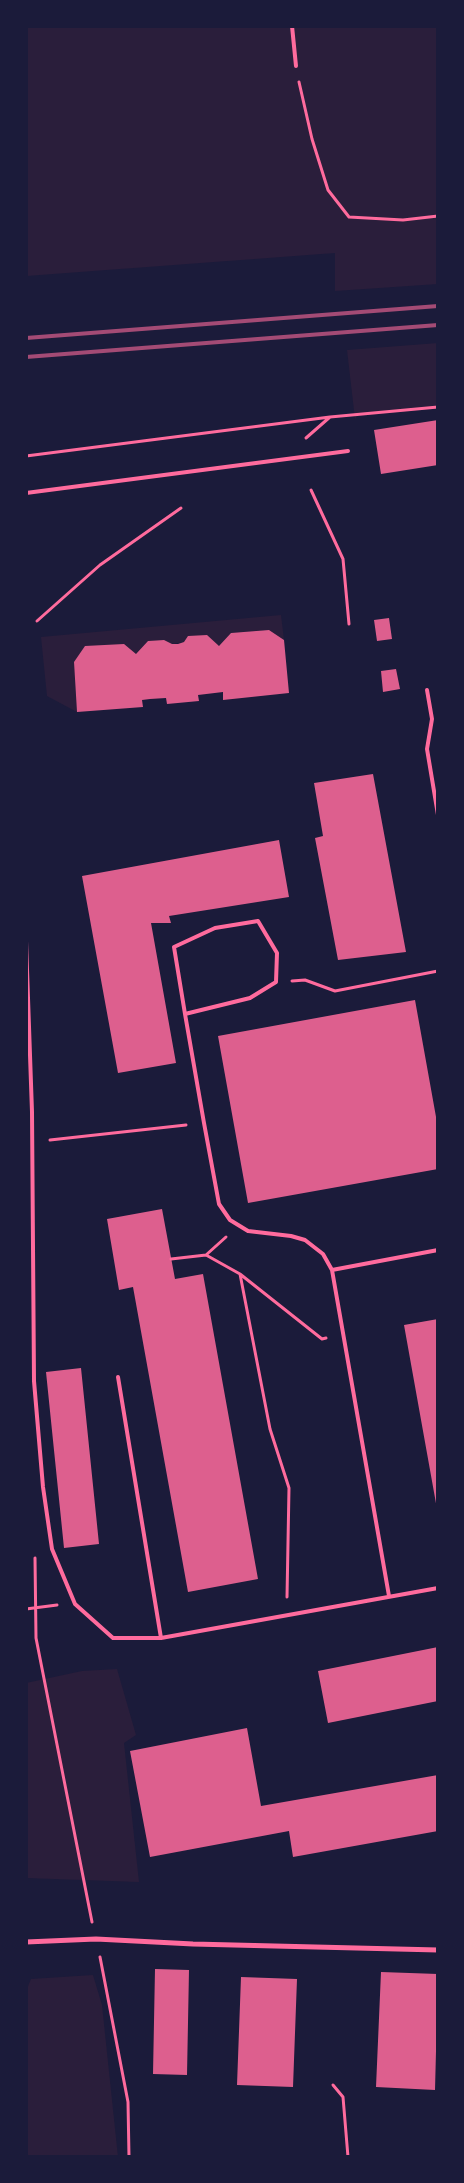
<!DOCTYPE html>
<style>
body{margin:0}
#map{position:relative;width:464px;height:2183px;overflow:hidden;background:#1b1b3a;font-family:"Asap Condensed",sans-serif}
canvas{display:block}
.frame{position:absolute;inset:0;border:28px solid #1b1b3a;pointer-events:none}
</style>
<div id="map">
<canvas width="464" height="2183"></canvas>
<div class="frame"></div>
</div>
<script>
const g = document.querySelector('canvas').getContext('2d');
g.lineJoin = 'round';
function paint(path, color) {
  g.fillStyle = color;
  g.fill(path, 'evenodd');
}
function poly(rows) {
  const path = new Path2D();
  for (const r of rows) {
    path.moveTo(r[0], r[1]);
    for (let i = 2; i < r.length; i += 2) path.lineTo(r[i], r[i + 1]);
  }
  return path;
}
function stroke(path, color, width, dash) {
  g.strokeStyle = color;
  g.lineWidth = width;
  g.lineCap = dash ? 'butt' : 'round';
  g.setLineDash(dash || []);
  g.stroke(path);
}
paint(poly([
 [26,26,438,26,438,284,335,291,335,253,26,276],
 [438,343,438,408,357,416,355,419,347,350],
 [281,615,284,640,269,630,231,633,219,646,184,642,172,644,164,640,148,641,136,654,74,662,77,712,47,696,41,637],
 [117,1669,136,1735,124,1743,139,1882,26,1878,26,1683,82,1671],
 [93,1975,102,2005,118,2157,27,2157,26,1991,31,1979]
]), '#2a1e3b');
paint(poly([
 [438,420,438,465,381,474,374,430],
 [389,618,392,639,377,641,374,620],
 [269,630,284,640,289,693,223,700,223,692,198,695,199,701,167,704,166,698,150,699,142,700,143,707,77,712,74,662,85,646,124,644,136,654,148,641,164,640,172,644,178,644,184,642,188,636,207,635,219,646,231,633],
 [396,669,400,689,383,692,381,671],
 [373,774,406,952,338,960,315,838,323,836,314,783],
 [279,840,289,897,169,916,171,923,151,923,176,1063,118,1073,82,876],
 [415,1000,438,1128,438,1169,248,1203,218,1036],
 [162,1209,175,1279,203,1274,258,1579,188,1592,133,1287,119,1290,107,1219],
 [438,1319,438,1509,437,1509,404,1325],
 [81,1368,99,1544,64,1548,46,1372],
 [438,1647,438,1701,328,1723,318,1671],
 [247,1728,261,1806,438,1775,438,1831,293,1857,289,1831,150,1857,130,1751],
 [155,1969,189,1970,187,2075,153,2074],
 [381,1972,438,1974,435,2090,376,2087],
 [241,1977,297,1979,293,2087,237,2085]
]), '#dd5f8e');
stroke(poly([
 [299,82,312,139,328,190,349,217,403,220,438,216],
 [330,417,438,407],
 [26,456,330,417,306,438],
 [311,490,343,559,349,624],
 [37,621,100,565,181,508],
 [292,981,305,980,335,991,438,971],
 [50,1140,186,1125],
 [226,1237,206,1255,240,1274,322,1339,326,1338],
 [171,1259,206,1255],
 [240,1274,270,1429,289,1488,287,1597],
 [35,1558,36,1638,92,1922],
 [26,1609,57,1605],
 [100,1957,128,2102,129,2157],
 [333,2085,343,2097,348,2157]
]), '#ff6b9d', 3);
stroke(poly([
 [292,26,296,66],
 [26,493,348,451],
 [427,690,432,719,427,749,438,815],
 [26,941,32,1112,34,1381,43,1487,52,1549,75,1604,113,1638,161,1638],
 [185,1014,250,998,276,982,277,953,258,921,215,928,174,947,185,1014,204,1123,219,1204,230,1220,248,1231,291,1236,305,1240,323,1254,332,1270,389,1596],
 [332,1270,438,1250],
 [118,1377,161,1638,438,1588]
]), '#ff6b9d', 4);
stroke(poly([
 [26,1942,96,1939,193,1944,438,1950]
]), '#ff6b9d', 5);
stroke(poly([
 [26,338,438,306],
 [26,357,438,325]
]), '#a44b75', 4);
</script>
